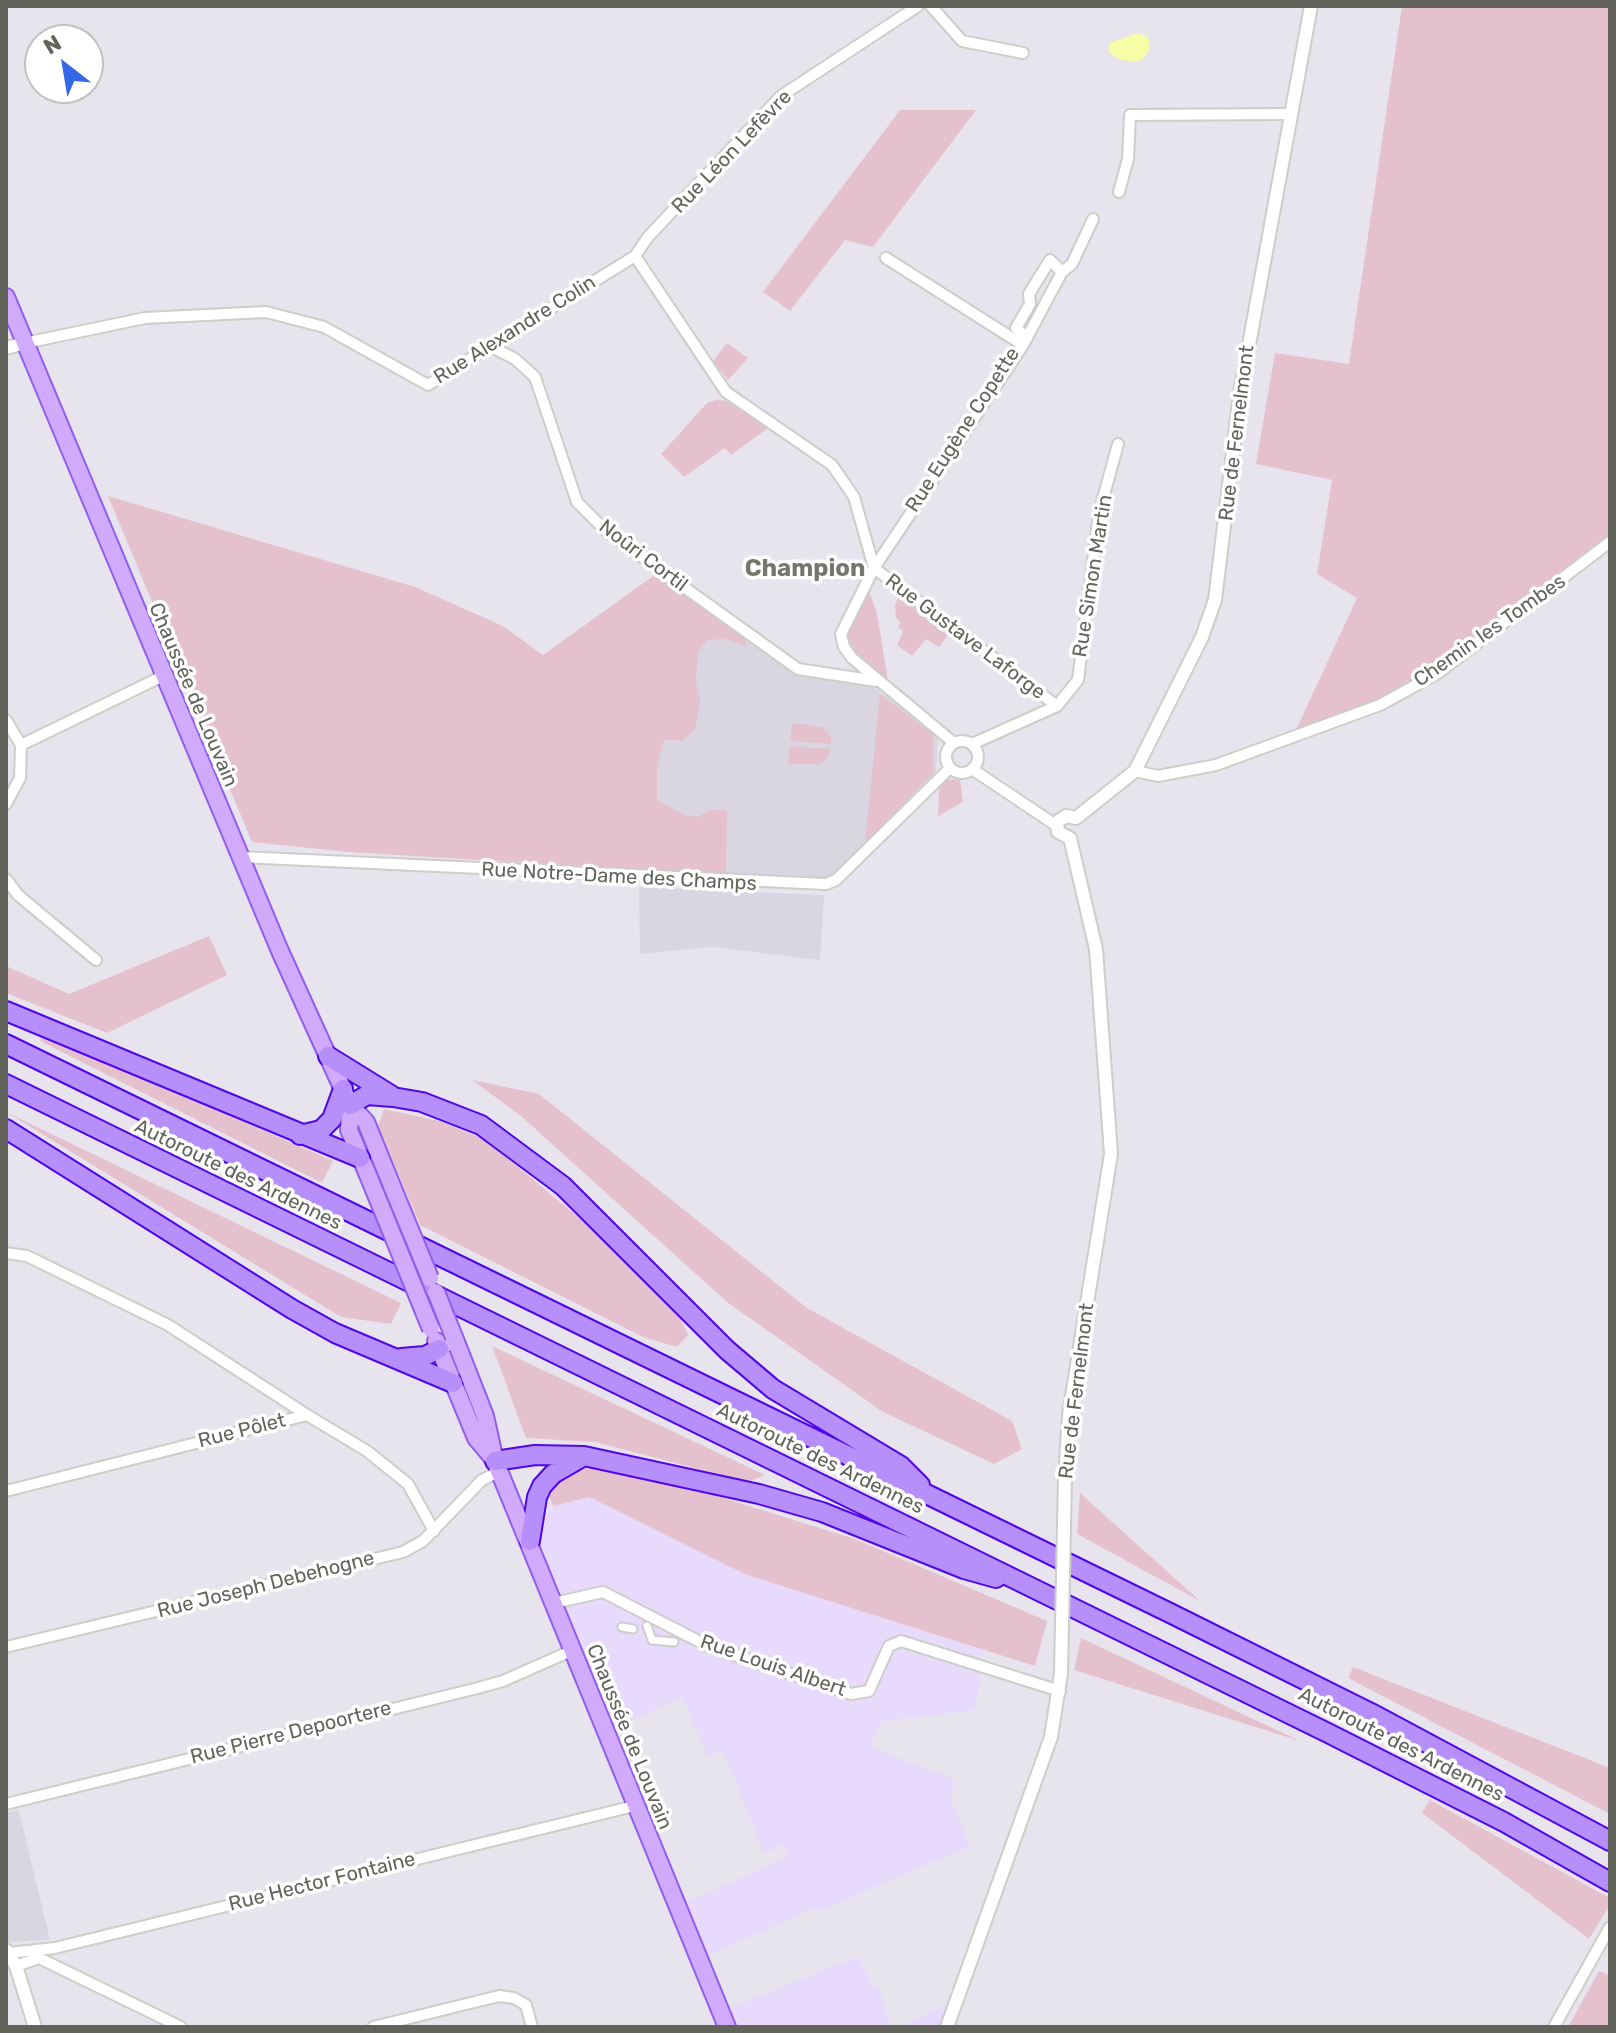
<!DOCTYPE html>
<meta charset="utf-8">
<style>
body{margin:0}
#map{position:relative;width:1616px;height:2033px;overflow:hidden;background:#e8e4ee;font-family:Rubik,sans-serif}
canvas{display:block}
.frame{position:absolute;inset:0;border:8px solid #62645c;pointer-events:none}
.north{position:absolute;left:24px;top:24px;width:80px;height:80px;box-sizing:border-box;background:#fff;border:2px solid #c0c1be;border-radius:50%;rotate:329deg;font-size:22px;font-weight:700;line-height:32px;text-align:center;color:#62645c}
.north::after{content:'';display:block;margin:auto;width:28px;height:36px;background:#3468e4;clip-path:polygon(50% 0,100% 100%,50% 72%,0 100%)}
</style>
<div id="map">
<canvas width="1616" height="2033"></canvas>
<div class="frame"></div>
<div class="north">N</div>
</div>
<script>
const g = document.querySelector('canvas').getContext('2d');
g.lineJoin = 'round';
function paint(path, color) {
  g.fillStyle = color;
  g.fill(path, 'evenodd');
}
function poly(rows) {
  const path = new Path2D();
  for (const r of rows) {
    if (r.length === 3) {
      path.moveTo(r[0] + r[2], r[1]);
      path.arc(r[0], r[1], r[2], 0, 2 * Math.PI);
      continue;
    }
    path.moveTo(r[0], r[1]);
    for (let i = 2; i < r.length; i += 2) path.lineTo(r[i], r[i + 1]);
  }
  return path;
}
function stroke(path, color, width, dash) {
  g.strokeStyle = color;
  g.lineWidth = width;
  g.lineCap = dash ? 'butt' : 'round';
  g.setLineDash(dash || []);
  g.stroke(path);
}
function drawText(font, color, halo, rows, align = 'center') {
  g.font = font + ' Rubik,sans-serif';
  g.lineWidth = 7;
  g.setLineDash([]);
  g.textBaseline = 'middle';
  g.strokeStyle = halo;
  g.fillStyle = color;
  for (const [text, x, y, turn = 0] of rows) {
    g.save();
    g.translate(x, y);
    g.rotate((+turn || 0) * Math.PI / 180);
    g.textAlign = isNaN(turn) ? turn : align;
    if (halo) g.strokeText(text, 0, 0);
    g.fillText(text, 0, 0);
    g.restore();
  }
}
paint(poly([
 [589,1497,747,1575,984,1650,975,1710,881,1721,870,1747,954,1779,951,1799,970,1846,819,1911,814,1908,699,1960,677,1907,789,1856,783,1845,764,1853,723,1750,708,1756,682,1697,604,1733,530,1541,553,1506],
 [858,1956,874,1989,879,1987,891,2027,736,2027,728,2009],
 [957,2000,946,2027,899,2027]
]), '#e8dafd');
paint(poly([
 [684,593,795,670,869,684,938,733,936,775,828,880,502,864,498,798],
 [639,887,824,895,820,960,712,947,640,954],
 [19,1810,19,1811,50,1940,6,1942,6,1813]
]), '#d9d5e1');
paint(poly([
 [1402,6,1610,6,1610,535,1526,605,1389,696,1295,732,1357,598,1317,574,1332,480,1256,464,1275,353,1349,364],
 [900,110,976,110,873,247,845,240,790,311,763,292],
 [727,343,748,358,728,380,713,361],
 [716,400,726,401,768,428,731,455,725,448,684,477,661,454,707,403],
 [108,496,415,587,503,626,543,655,656,574,744,637,747,647,725,639,707,640,698,652,696,681,700,701,695,729,682,741,664,739,657,767,657,800,684,815,698,817,710,810,727,810,726,875,348,852,252,842],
 [868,589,877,613,888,681,881,682,846,646,844,633],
 [900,594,952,630,939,647,926,639,912,656,897,645,903,631,898,627,901,622,896,618,895,605],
 [880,694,933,734,933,773,865,843],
 [792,723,822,727,831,737,831,744,790,741],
 [790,746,831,749,827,759,819,764,788,764],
 [960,779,963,802,938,816,939,789,945,780],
 [209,936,227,975,107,1033,6,993,6,966,69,994],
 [43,1034,333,1161,322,1183,40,1041],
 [472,1080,539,1094,807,1308,1012,1421,1022,1449,994,1464,883,1412,727,1302,521,1116],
 [384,1109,439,1121,486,1140,579,1218,679,1316,688,1335,677,1347,643,1337,420,1225,378,1126],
 [6,1112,401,1303,391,1324,341,1317],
 [492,1346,765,1475,748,1482,595,1442,526,1438],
 [585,1467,656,1477,855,1539,1047,1621,1035,1666,747,1575,589,1497,553,1506,549,1495,567,1472],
 [1080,1493,1200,1601,1077,1534],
 [1081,1638,1300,1741,1074,1670],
 [1353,1667,1610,1768,1610,1814,1348,1678],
 [1430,1800,1610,1898,1610,1905,1589,1939,1422,1813],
 [1599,1971,1610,1975,1610,2027,1568,2027]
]), '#e5c1ce');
paint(poly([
 [1138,33,1148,37,1150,46,1147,54,1139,62,1121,60,1108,52,1110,43]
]), '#f7fca6');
const pedestrian = poly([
 [647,1626,652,1640,674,1642],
 [622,1627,633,1629]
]);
const minor = poly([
 [931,6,962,41,1023,53],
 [1119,192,1128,159,1130,115,1290,114],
 [635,256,726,392,832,465,854,497,874,568],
 [886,258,1023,345,874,568,841,634,844,647,852,658,954,743],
 [1027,337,1016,328,1030,304,1029,294,1050,260,1062,272],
 [25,343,145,318,266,312,324,327,428,385,635,256,648,237,781,96,918,6],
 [1023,345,1062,272,1072,264,1093,219],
 [492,347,515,359,535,377,577,502,606,531,798,669,876,681],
 [874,568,1057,706],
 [6,720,21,745,20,778,6,804],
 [962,757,16],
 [972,744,1057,706,1078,680,1099,513,1118,444],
 [21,745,163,676],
 [972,769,1057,826],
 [1135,771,1158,776,1216,765,1380,705,1438,673,1610,542],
 [241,857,826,884,836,880,950,768],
 [6,879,18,895,96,960],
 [6,1253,27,1256,168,1325,307,1415],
 [6,1491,307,1415,367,1451,408,1484,434,1531],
 [554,1603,603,1592,710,1647,851,1694,869,1691,889,1646,901,1641,1060,1691],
 [6,1647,403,1552,423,1541,482,1480,500,1471],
 [6,1804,478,1688,503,1681,573,1650],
 [8,1953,55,1948,634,1806],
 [16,1966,39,1958,181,2027],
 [373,2027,499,1996,514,1998,526,2005,532,2027],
 [1554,2027,1610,1927]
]);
const tertiary = poly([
 [6,348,25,343],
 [1076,818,1135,771,1202,637,1215,600,1240,394,1311,6],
 [1070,838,1058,832,1057,822,1066,816,1076,818],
 [1065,1477,1069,1415,1111,1154,1096,949,1070,838],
 [6,1950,16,1966,35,2027],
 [947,2027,1051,1737,1061,1673]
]);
const primary = poly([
 [6,297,280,951,350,1105,366,1122,392,1186],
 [350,1105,349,1130,370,1180],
 [436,1341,476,1438,492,1457],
 [439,1349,454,1337,485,1416,495,1461,727,2027]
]);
const motorway = poly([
 [6,1011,360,1158],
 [6,1044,1174,1615,1371,1713,1610,1841],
 [328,1056,391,1095],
 [6,1084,1328,1733,1504,1822,1610,1882],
 [350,1105,367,1095,393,1097,422,1102,481,1125,563,1186,727,1350,773,1389,901,1466,920,1485],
 [6,1129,292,1309,335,1333,453,1383],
 [300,1135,321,1130,332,1119,343,1089],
 [401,1358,425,1356,439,1349],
 [495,1461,535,1455,584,1456,759,1494,822,1512,964,1569,996,1578],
 [530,1541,537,1497,542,1486,553,1474,584,1456]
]);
stroke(pedestrian, '#cccec7', 11);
stroke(minor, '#cccec7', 14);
stroke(tertiary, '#cccec7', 16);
stroke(primary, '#905eed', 20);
stroke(motorway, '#4f07eb', 22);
stroke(pedestrian, '#fff', 7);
stroke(minor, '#fff', 10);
stroke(tertiary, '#fff', 12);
stroke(primary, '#d1aafc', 16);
stroke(motorway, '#b78ffa', 18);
const tertiaryBridge = poly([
 [1061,1673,1065,1477]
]);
const primaryBridge = poly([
 [370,1180,431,1329],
 [392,1186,430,1278],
 [436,1292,454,1337]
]);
stroke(tertiaryBridge, '#cccec7', 16, []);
stroke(primaryBridge, '#905eed', 20, []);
stroke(tertiaryBridge, '#fff', 12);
stroke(primaryBridge, '#d1aafc', 16);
drawText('20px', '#62645c', '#fff', [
 ["Rue Léon Lefèvre",732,152,-46],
 ["Rue Alexandre Colin",515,330,-32],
 ["Rue Eugène Copette",963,430,-57],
 ["Rue de Fernelmont",1237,433,-83],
 ["Noûri Cortil",643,556,37],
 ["Rue Simon Martin",1093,576,-81],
 ["Chemin les Tombes",1490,631,-35],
 ["Rue Gustave Laforge",965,637,37],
 ["Chaussée de Louvain",193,695,67],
 ["Rue Notre-Dame des Champs",619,877,3],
 ["Autoroute des Ardennes",238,1175,26],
 ["Rue de Fernelmont",1077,1391,-83],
 ["Rue Pôlet",242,1431,-14],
 ["Autoroute des Ardennes",820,1459,26],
 ["Rue Joseph Debehogne",266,1585,-14],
 ["Rue Louis Albert",773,1666,19],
 ["Rue Pierre Depoortere",291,1733,-14],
 ["Chaussée de Louvain",629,1737,68],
 ["Autoroute des Ardennes",1401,1745,27],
 ["Rue Hector Fontaine",322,1882,-14]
]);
drawText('bold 24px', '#75766d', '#fff', [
 ["Champion",805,569]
]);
</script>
